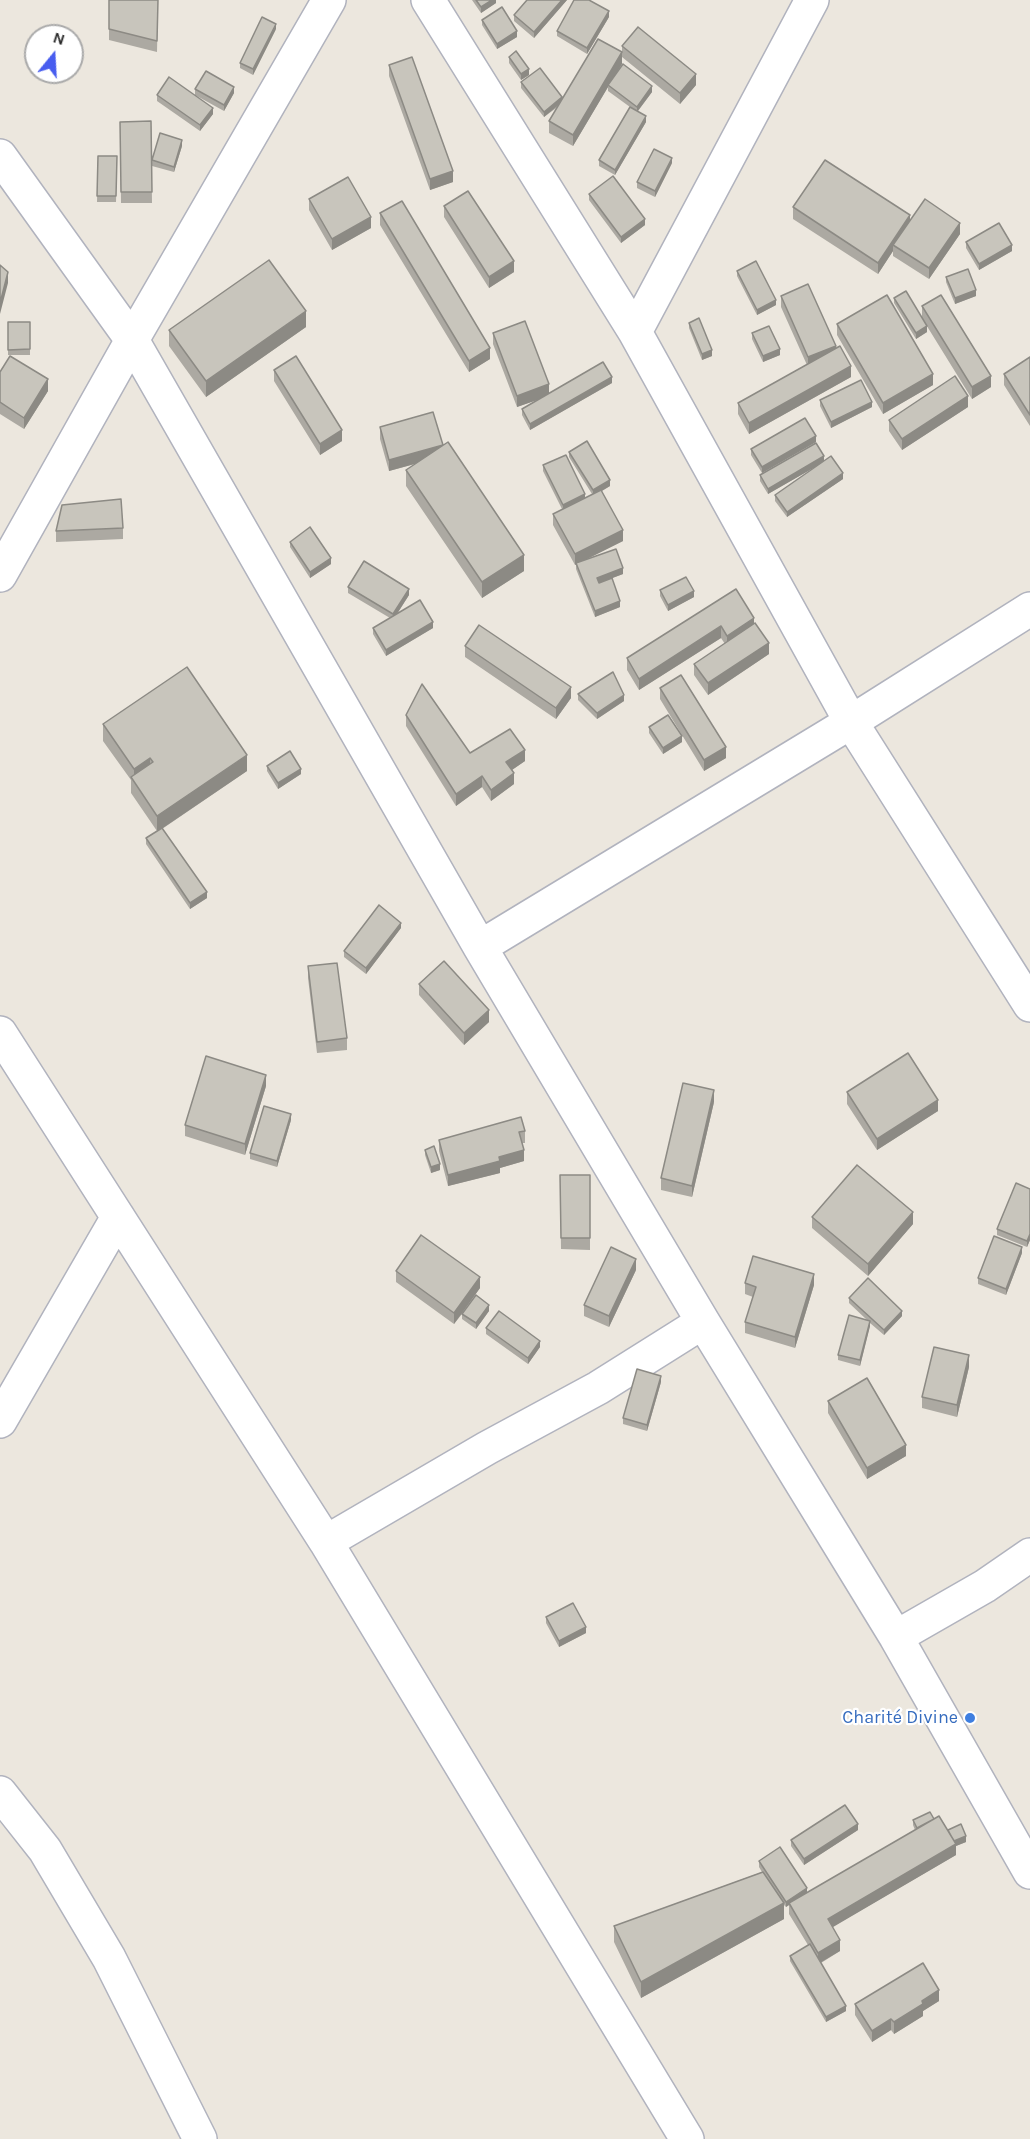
<!DOCTYPE html>
<meta charset="utf-8">
<style>
body{margin:0}
#map{position:relative;width:1030px;height:2139px;overflow:hidden;background:#ece7de;font-family:Karla,sans-serif}
canvas{display:block}
.north{position:absolute;left:24px;top:24px;width:60px;height:60px;box-sizing:border-box;background:#fff;border:2px solid #aaa;border-radius:50%;rotate:18deg;font-size:16px;font-weight:700;line-height:24px;text-align:center;color:#2b2b2b}
.north::after{content:'';display:block;margin:auto;width:21px;height:27px;background:#485def;clip-path:polygon(50% 0,100% 100%,50% 72%,0 100%)}
</style>
<div id="map">
<canvas width="1030" height="2139"></canvas>
<div class="north">N</div>
</div>
<script>
const g = document.querySelector('canvas').getContext('2d');
g.lineJoin = 'round';
function poly(rows) {
  const path = new Path2D();
  for (const r of rows) {
    path.moveTo(r[0], r[1]);
    for (let i = 2; i < r.length; i += 2) path.lineTo(r[i], r[i + 1]);
  }
  return path;
}
function stroke(path, color, width, dash) {
  g.strokeStyle = color;
  g.lineWidth = width;
  g.lineCap = dash ? 'butt' : 'round';
  g.setLineDash(dash || []);
  g.stroke(path);
}
function paint(path, color) {
  g.fillStyle = color;
  g.fill(path, 'evenodd');
}
function drawText(font, color, halo, rows, align = 'center') {
  g.font = font + ' Karla,sans-serif';
  g.lineWidth = 4.5;
  g.setLineDash([]);
  g.textBaseline = 'middle';
  g.strokeStyle = halo;
  g.fillStyle = color;
  for (const [text, x, y, turn = 0] of rows) {
    g.save();
    g.translate(x, y);
    g.rotate((+turn || 0) * Math.PI / 180);
    g.textAlign = isNaN(turn) ? turn : align;
    if (halo) g.strokeText(text, 0, 0);
    g.fillText(text, 0, 0);
    g.restore();
  }
}
const street = poly([
 [428,0,635,332,851,722,1030,1005],
 [0,156,132,340,480,947,703,1322,896,1637,1030,1872],
 [635,332,812,0],
 [0,575,132,340,329,0],
 [480,947,851,722,1030,609],
 [0,1033,326,1542,687,2139],
 [0,1421,118,1217],
 [326,1542,487,1448,598,1388,703,1322],
 [896,1637,985,1586,1030,1555],
 [0,1793,45,1850,109,1958,200,2139]
]);
stroke(street, '#b1b3be', 36);
stroke(street, '#fff', 33);
paint(poly([
 [109,0,158,0,157,52,109,40],
 [472,0,496,0,496,3,481,13],
 [527,0,567,0,534,38,514,21,514,15],
 [609,17,587,54,557,36,557,31],
 [482,20,517,37,497,49,482,25],
 [276,29,253,75,240,68,240,63],
 [622,46,696,85,680,104,622,57],
 [509,57,529,75,521,80,509,63],
 [622,64,615,75,652,92,638,111,646,122,615,175,599,166,599,160,630,107,608,91,608,87,573,146,549,133,549,121,559,106,544,117,521,88,521,82,562,99],
 [389,65,453,182,430,190,389,76],
 [195,89,234,93,224,111,195,95],
 [157,95,213,114,200,131,157,101],
 [151,121,152,203,121,203,120,122],
 [182,146,174,172,152,166,152,160],
 [98,156,117,156,116,202,97,202],
 [672,163,655,197,637,188,637,182],
 [589,194,645,225,621,243,589,200],
 [309,199,371,228,332,250,309,210],
 [444,206,514,272,489,288,444,217],
 [793,207,910,221,960,234,929,279,893,256,893,251,878,274,793,219],
 [380,213,490,359,469,372,380,225],
 [966,242,1012,251,979,270,966,248],
 [737,271,776,305,757,315,737,276],
 [946,277,976,296,955,304,946,282],
 [781,296,836,348,851,377,749,434,738,414,738,403,807,365,781,307],
 [894,298,922,318,922,306,991,387,972,399,925,323,927,332,916,339,894,303],
 [8,322,30,322,30,355,8,355],
 [689,323,712,356,702,360,689,328],
 [837,324,933,385,883,414,837,335],
 [306,327,206,397,169,346,169,330],
 [493,333,549,393,612,383,530,430,522,415,522,409,539,399,517,407,493,344],
 [752,333,780,355,763,362,752,339],
 [1030,357,1030,426,1004,385,1004,374],
 [274,370,342,441,320,455,274,381],
 [0,372,48,391,24,429,0,414],
 [820,400,872,407,831,428,820,406],
 [968,407,902,450,889,431,889,420],
 [380,427,443,445,524,571,482,598,406,486,406,470,415,464,389,471,380,439],
 [816,442,762,473,751,455,751,449],
 [569,452,610,486,602,491,623,541,585,560,623,574,609,579,620,607,595,617,576,569,576,564,575,565,553,525,553,514,562,509,543,471,543,465,585,498,592,494,569,457],
 [824,462,843,479,787,517,775,501,775,495,820,464,768,494,760,481,760,475],
 [123,528,123,539,56,542,56,531],
 [290,542,331,564,310,578,290,547],
 [348,587,409,595,397,614,433,628,386,656,373,634,373,628,390,618,348,593],
 [736,589,754,624,769,654,708,695,694,675,694,664,725,644,721,638,639,690,627,670,627,658],
 [660,590,694,597,668,611,660,596],
 [465,646,571,698,556,719,465,657],
 [660,688,726,758,704,771,660,699],
 [578,694,624,701,597,719,578,700],
 [406,715,470,753,525,761,512,770,514,784,491,801,482,787,456,806,406,726],
 [103,724,247,771,162,829,207,898,190,909,146,844,146,838,157,831,131,793,131,780,103,741],
 [649,727,682,742,663,754,649,733],
 [267,766,301,774,278,789,267,771],
 [401,928,366,974,344,957,344,951],
 [308,966,347,1038,347,1050,317,1053,308,978],
 [419,984,489,1022,464,1045,419,995],
 [266,1086,245,1155,185,1136,185,1125],
 [847,1092,938,1111,877,1150,847,1104],
 [714,1102,692,1197,661,1190,661,1178],
 [291,1120,277,1167,250,1159,250,1153],
 [525,1131,525,1143,522,1143,524,1161,500,1168,500,1173,448,1186,439,1151,439,1140],
 [425,1150,440,1170,431,1173,425,1155],
 [560,1175,590,1175,590,1250,561,1249],
 [1030,1189,1030,1240,1027,1247,997,1235,997,1229],
 [812,1217,913,1224,868,1276,812,1228],
 [1022,1253,1006,1295,978,1284,978,1278],
 [636,1270,609,1327,584,1316,584,1305],
 [396,1271,480,1288,463,1312,489,1311,476,1329,462,1319,462,1314,454,1324,396,1282],
 [745,1283,814,1285,795,1348,745,1333,745,1322,753,1297,745,1294],
 [849,1298,902,1316,884,1335,870,1323,870,1326,860,1366,838,1360,838,1355,867,1320,849,1303],
 [486,1328,540,1347,528,1364,486,1334],
 [969,1367,957,1417,922,1408,922,1397],
 [661,1382,647,1431,623,1424,623,1418],
 [828,1401,906,1456,867,1479,828,1413],
 [546,1617,586,1633,559,1647,546,1623],
 [934,1819,948,1831,966,1842,956,1846,956,1855,832,1927,840,1951,821,1963,846,2011,826,2022,790,1961,790,1956,808,1945,789,1914,789,1905,786,1907,784,1905,784,1919,641,1998,614,1942,614,1926,762,1872,759,1867,759,1861,807,1893,915,1830,913,1825,913,1820],
 [858,1830,804,1865,791,1846,791,1840],
 [939,2001,923,2011,923,2016,894,2034,891,2030,872,2042,855,2015,855,2004]
]), '#aca9a2');
paint(poly([
 [492,0,496,0,496,3,481,13,481,7],
 [562,0,567,0,534,38,534,32],
 [609,11,609,17,587,54,587,48],
 [276,24,276,29,253,75,253,69],
 [517,31,517,37,497,49,497,44],
 [622,52,622,64,609,86,608,85,608,87,573,146,573,135],
 [529,69,529,75,521,80,521,74],
 [696,74,696,85,680,104,680,93],
 [652,86,652,92,637,112,637,107],
 [234,87,234,93,224,111,224,105],
 [562,97,562,102,544,117,544,112],
 [213,108,213,114,200,131,200,125],
 [646,116,646,122,615,175,615,170],
 [182,140,182,146,174,172,174,167],
 [672,158,672,163,655,197,655,191],
 [453,171,453,182,430,190,430,179],
 [910,215,910,227,893,245,893,251,878,274,878,263],
 [371,217,371,228,332,250,332,239],
 [645,219,645,225,621,243,621,237],
 [960,223,960,234,929,279,929,268],
 [1012,245,1012,251,979,270,979,264],
 [514,261,514,272,489,288,489,277],
 [8,272,8,283,0,314,0,303],
 [976,290,976,296,955,304,955,298],
 [776,300,776,305,757,315,757,310],
 [306,311,306,327,206,397,206,381],
 [927,326,927,332,916,339,916,333],
 [836,346,836,357,808,368,808,357],
 [490,348,490,359,469,372,469,361],
 [780,349,780,355,763,362,763,356],
 [712,350,712,356,702,360,702,354],
 [851,366,851,377,749,434,749,423],
 [933,374,933,385,883,414,883,403],
 [991,376,991,387,972,399,972,387],
 [612,377,612,383,530,430,530,424],
 [48,379,48,391,24,429,24,418],
 [549,384,549,396,517,407,517,396],
 [968,396,968,407,902,450,902,439],
 [872,402,872,407,831,428,831,422],
 [342,430,342,441,320,455,320,444],
 [816,436,816,442,762,473,762,467],
 [443,445,443,456,389,471,389,460],
 [824,456,824,462,768,494,768,489],
 [843,473,843,479,787,517,787,512],
 [610,480,610,486,593,496,593,490],
 [585,494,585,500,563,511,563,505],
 [623,530,623,541,575,565,575,554],
 [524,555,524,571,482,598,482,582],
 [331,558,331,564,310,578,310,572],
 [623,568,623,574,597,584,597,578],
 [409,589,409,595,393,620,393,614],
 [694,591,694,597,668,611,668,605],
 [620,601,620,607,595,617,595,611],
 [754,618,754,629,727,647,727,636],
 [433,622,433,628,386,656,386,650],
 [721,626,721,638,639,690,639,679],
 [769,643,769,654,708,695,708,683],
 [571,687,571,698,556,719,556,708],
 [624,695,624,701,597,719,597,713],
 [682,736,682,742,663,754,663,748],
 [726,747,726,758,704,771,704,760],
 [525,750,525,761,506,774,506,762],
 [247,755,247,771,157,832,157,816],
 [150,758,150,774,134,782,134,769],
 [301,769,301,774,278,789,278,783],
 [514,773,514,784,491,801,491,790],
 [482,776,482,787,456,806,456,794],
 [207,892,207,898,190,909,190,903],
 [401,923,401,928,366,974,366,968],
 [489,1010,489,1022,464,1045,464,1033],
 [266,1075,266,1086,245,1155,245,1144],
 [714,1090,714,1102,692,1197,692,1186],
 [938,1100,938,1111,877,1150,877,1139],
 [291,1114,291,1120,277,1167,277,1161],
 [524,1150,524,1161,500,1168,500,1173,448,1186,448,1175,499,1157],
 [440,1164,440,1170,431,1173,431,1167],
 [913,1212,913,1224,868,1276,868,1264],
 [1030,1234,1030,1240,1027,1247,1027,1241],
 [1022,1247,1022,1253,1006,1295,1006,1289],
 [636,1259,636,1270,609,1327,609,1316],
 [814,1274,814,1285,795,1348,795,1337],
 [480,1277,480,1288,454,1324,454,1313],
 [489,1305,489,1311,476,1329,476,1323],
 [902,1311,902,1316,884,1335,884,1330],
 [870,1321,870,1326,860,1366,860,1360],
 [540,1341,540,1347,528,1364,528,1358],
 [969,1355,969,1367,957,1417,957,1405],
 [661,1376,661,1382,647,1431,647,1425],
 [906,1445,906,1456,867,1479,867,1468],
 [586,1627,586,1633,559,1647,559,1641],
 [858,1824,858,1830,804,1865,804,1859],
 [966,1836,966,1842,956,1846,956,1855,828,1930,828,1919,953,1841],
 [807,1888,807,1893,789,1903,789,1905,786,1907,786,1902],
 [784,1903,784,1919,641,1998,641,1982],
 [840,1940,840,1951,818,1964,818,1953],
 [939,1990,939,2001,923,2011,923,2016,894,2034,894,2022,922,2001],
 [846,2006,846,2011,826,2022,826,2017],
 [891,2019,891,2030,872,2042,872,2031]
]), '#8c8a84');
const building = poly([
 [109,0,158,0,157,41,109,29,109,0],
 [476,0,492,0,481,7,476,0],
 [527,0,562,0,534,32,514,15,527,0],
 [574,0,589,0,609,11,587,48,557,31,574,0],
 [502,7,517,31,497,44,482,20,502,7],
 [262,17,276,24,253,69,240,63,262,17],
 [638,27,696,74,680,93,622,46,638,27],
 [598,39,622,52,573,135,549,121,598,39],
 [516,51,529,69,521,74,509,57,516,51],
 [412,57,453,171,430,179,389,65,412,57],
 [623,64,652,86,637,107,608,85,623,64],
 [540,68,562,97,544,112,521,82,540,68],
 [206,71,234,87,224,105,195,89,206,71],
 [169,77,213,108,200,125,157,95,169,77],
 [630,107,646,116,615,170,599,160,630,107],
 [151,121,152,192,121,192,120,122,151,121],
 [160,133,182,140,174,167,152,160,160,133],
 [654,149,672,158,655,191,637,182,654,149],
 [98,156,117,156,116,196,97,196,98,156],
 [825,160,910,215,878,263,793,207,825,160],
 [613,176,645,219,621,237,589,194,613,176],
 [348,177,371,217,332,239,309,199,348,177],
 [468,191,514,261,489,277,444,206,468,191],
 [925,199,960,223,929,268,893,245,925,199],
 [402,201,490,348,469,361,380,213,402,201],
 [999,223,1012,245,979,264,966,242,999,223],
 [269,260,306,311,206,381,169,330,269,260],
 [756,261,776,300,757,310,737,271,756,261],
 [0,265,8,272,0,303,0,265],
 [968,269,976,290,955,298,946,277,968,269],
 [808,284,836,346,808,357,781,296,808,284],
 [906,291,927,326,916,333,894,298,906,291],
 [887,295,933,374,883,403,837,324,887,295],
 [941,295,991,376,972,387,922,306,941,295],
 [699,318,712,350,702,354,689,323,699,318],
 [525,321,549,384,517,396,493,333,525,321],
 [8,322,30,322,30,349,8,350,8,322],
 [769,326,780,349,763,356,752,333,769,326],
 [840,346,851,366,749,423,738,403,840,346],
 [10,356,48,379,24,418,0,402,0,372,10,356],
 [296,356,342,430,320,444,274,370,296,356],
 [1030,357,1030,415,1004,374,1030,357],
 [603,362,612,377,530,424,522,409,603,362],
 [955,376,968,396,902,439,889,420,955,376],
 [861,380,872,402,831,422,820,400,861,380],
 [433,412,443,445,389,460,380,427,433,412],
 [805,418,816,436,762,467,751,449,805,418],
 [587,441,610,480,593,490,569,452,587,441],
 [448,442,524,555,482,582,406,470,448,442],
 [816,443,824,456,768,489,760,475,816,443],
 [566,455,585,494,563,505,543,465,566,455],
 [831,456,843,473,787,512,775,495,831,456],
 [601,490,623,530,575,554,553,514,601,490],
 [121,499,123,528,56,531,62,505,121,499],
 [310,527,331,558,310,572,290,542,310,527],
 [616,549,623,568,597,578,599,583,612,578,620,601,595,611,576,563,616,549],
 [364,561,409,589,393,614,348,587,364,561],
 [686,577,694,591,668,605,660,590,686,577],
 [736,589,754,618,727,636,721,626,639,679,627,658,736,589],
 [420,600,433,622,386,650,373,628,420,600],
 [755,623,769,643,708,683,694,664,755,623],
 [479,625,571,687,556,708,465,646,479,625],
 [187,667,247,755,157,816,131,777,153,762,150,758,134,769,103,724,187,667],
 [613,672,624,695,597,713,578,694,613,672],
 [681,675,726,747,704,760,660,688,681,675],
 [422,684,470,753,510,729,525,750,506,762,514,773,491,790,482,776,456,794,406,715,422,684],
 [668,715,682,736,663,748,649,727,668,715],
 [290,751,301,769,278,783,267,766,290,751],
 [162,828,207,892,190,903,146,838,162,828],
 [379,905,401,923,366,968,344,951,379,905],
 [444,961,489,1010,464,1033,419,984,444,961],
 [337,963,347,1038,317,1042,308,966,337,963],
 [908,1053,938,1100,877,1139,847,1092,908,1053],
 [206,1056,266,1075,245,1144,185,1125,206,1056],
 [683,1083,714,1090,692,1186,661,1178,683,1083],
 [264,1106,291,1114,277,1161,250,1153,264,1106],
 [521,1117,525,1131,519,1132,524,1150,499,1157,500,1161,448,1175,439,1140,521,1117],
 [434,1146,440,1164,431,1167,425,1150,434,1146],
 [857,1165,913,1212,868,1264,812,1217,857,1165],
 [560,1175,590,1175,590,1238,561,1238,560,1175],
 [1016,1183,1030,1189,1030,1234,1027,1241,997,1229,1016,1183],
 [421,1235,480,1277,454,1313,396,1271,421,1235],
 [994,1236,1022,1247,1006,1289,978,1278,994,1236],
 [611,1247,636,1259,609,1316,584,1305,611,1247],
 [753,1256,814,1274,795,1337,745,1322,756,1287,745,1283,753,1256],
 [868,1278,902,1311,884,1330,849,1298,868,1278],
 [476,1295,489,1305,476,1323,462,1314,476,1295],
 [499,1311,540,1341,528,1358,486,1328,499,1311],
 [849,1315,870,1321,860,1360,838,1355,849,1315],
 [934,1347,969,1355,957,1405,922,1397,934,1347],
 [637,1369,661,1376,647,1425,623,1418,637,1369],
 [867,1378,906,1445,867,1468,828,1401,867,1378],
 [573,1603,586,1627,559,1641,546,1617,573,1603],
 [845,1805,858,1824,804,1859,791,1840,845,1805],
 [930,1812,934,1819,917,1828,913,1820,930,1812],
 [939,1816,956,1844,828,1919,840,1940,818,1953,789,1903,939,1816],
 [961,1824,966,1836,954,1841,948,1830,961,1824],
 [780,1847,807,1888,786,1902,759,1861,780,1847],
 [763,1872,784,1903,641,1982,614,1926,763,1872],
 [810,1944,846,2006,826,2017,790,1956,810,1944],
 [923,1963,939,1990,922,2001,923,2004,894,2022,891,2019,872,2031,855,2004,923,1963]
]);
paint(building, '#c8c5bc');
stroke(building, '#8c8a84', 1.5);
for (const [x, y, r, color] of [
 [970,1718,6,"#3f7fe0"]
]) {
  const dot = new Path2D();
  dot.arc(x, y, r, 0, 2 * Math.PI);
  g.fillStyle = color;
  g.fill(dot);
  stroke(dot, '#fff', 2);
}
drawText('18px', '#366cbe', '#fff', [
 ["Charité Divine",958,1718]
], 'right');
</script>
